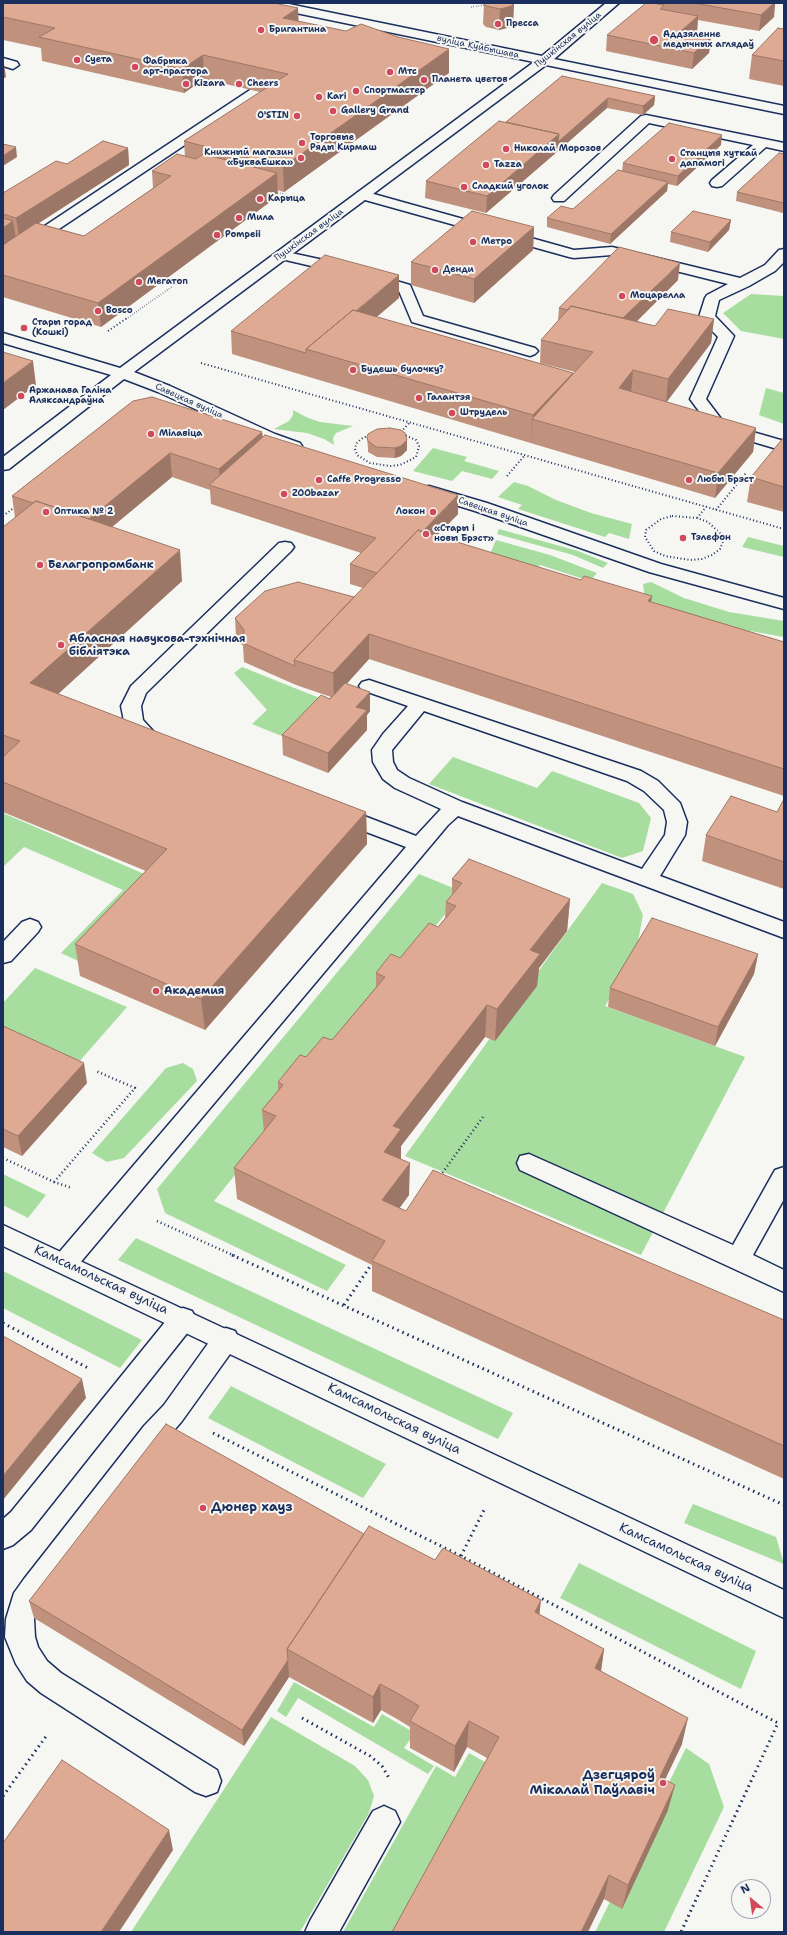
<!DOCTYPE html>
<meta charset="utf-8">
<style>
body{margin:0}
#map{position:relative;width:787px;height:1935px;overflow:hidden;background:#f6f6f2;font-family:"Shantell Sans",sans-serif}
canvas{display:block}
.frame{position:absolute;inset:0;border:4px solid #1b2f5e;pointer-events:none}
.north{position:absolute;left:731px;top:1879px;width:40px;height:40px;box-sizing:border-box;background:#f6f6f2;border:1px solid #9ea6b7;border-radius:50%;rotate:331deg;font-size:11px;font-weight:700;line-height:16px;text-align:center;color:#1b2f5e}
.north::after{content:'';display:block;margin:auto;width:14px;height:18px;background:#d1495b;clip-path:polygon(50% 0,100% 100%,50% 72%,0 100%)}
</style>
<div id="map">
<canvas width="787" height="1935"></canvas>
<div class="frame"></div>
<div class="north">N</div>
</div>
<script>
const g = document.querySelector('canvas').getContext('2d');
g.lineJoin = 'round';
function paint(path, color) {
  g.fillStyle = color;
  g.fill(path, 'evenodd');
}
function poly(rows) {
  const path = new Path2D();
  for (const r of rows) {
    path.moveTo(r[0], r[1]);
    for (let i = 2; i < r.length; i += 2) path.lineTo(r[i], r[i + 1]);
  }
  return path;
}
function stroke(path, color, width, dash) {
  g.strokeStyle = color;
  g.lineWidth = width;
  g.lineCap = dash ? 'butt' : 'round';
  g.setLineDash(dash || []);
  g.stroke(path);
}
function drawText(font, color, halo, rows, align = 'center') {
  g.font = font + ' "Shantell Sans",sans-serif';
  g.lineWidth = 4;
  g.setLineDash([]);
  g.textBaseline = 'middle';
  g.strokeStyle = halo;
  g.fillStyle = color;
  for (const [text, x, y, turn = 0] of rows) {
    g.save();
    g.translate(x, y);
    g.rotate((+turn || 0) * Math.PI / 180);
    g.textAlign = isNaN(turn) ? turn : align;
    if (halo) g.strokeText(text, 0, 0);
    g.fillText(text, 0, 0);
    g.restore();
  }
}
paint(poly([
 [751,294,784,296,784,339,741,331,723,313],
 [766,388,784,393,784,424,759,415],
 [293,410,306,417,320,422,353,426,336,433,333,438,334,445,324,439,307,433,274,429,289,421,293,415],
 [433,448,467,457,464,461,499,471,492,479,462,471,452,481,413,471],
 [514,482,528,486,556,500,591,513,632,524,629,539,609,533,605,537,518,509,522,505,498,497],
 [499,529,578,551,608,563,603,568,573,555,497,534],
 [748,537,784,546,784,557,742,547],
 [496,540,550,555,597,573,590,581,540,565,535,570,489,556],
 [651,582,684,598,729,612,784,621,784,637,744,630,700,618,645,599,643,584],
 [242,667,332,703,294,741,252,724,267,710,234,673],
 [453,757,537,788,552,771,639,803,651,818,643,851,622,858,429,784],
 [3,813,179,889,100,971,61,953,123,890,24,847,3,867],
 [419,874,463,892,214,1201,346,1265,327,1291,165,1213,157,1189],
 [602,883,633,894,643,915,635,957,605,1006,745,1057,641,1255,405,1156],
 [35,968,127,1007,78,1063,3,1032,3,1003],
 [183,1063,193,1069,197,1081,124,1158,107,1162,92,1153,166,1068],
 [3,1174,46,1195,28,1218,3,1205],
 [136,1238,513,1413,498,1439,118,1260],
 [3,1271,142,1340,120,1368,3,1308],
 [231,1386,386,1464,363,1498,208,1418],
 [693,1504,776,1537,784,1564,684,1523],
 [579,1563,756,1651,741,1689,560,1598],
 [294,1682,374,1727,382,1714,415,1733,404,1748,434,1766,428,1774,298,1698,286,1717,277,1711],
 [271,1717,355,1766,368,1780,374,1796,369,1813,300,1932,131,1932],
 [686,1748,709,1764,724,1807,664,1932,595,1932],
 [469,1753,492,1766,400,1932,343,1932,436,1766,455,1777]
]), '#a8dda0');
const lane = poly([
 [3,58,17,62,19,65,13,69,3,66,3,58],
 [257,87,261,88,263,91,261,94,32,247,27,248,22,247,20,244,22,241,253,88,257,87],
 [646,115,784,143,784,151,766,147,722,186,717,187,712,186,710,183,712,180,753,145,649,123,564,201,554,201,552,198,554,195,641,116,646,115],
 [363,191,574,250,612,247,740,278,765,265,779,250,784,249,784,262,775,271,749,286,719,300,715,316,734,336,706,399,725,424,784,441,784,451,713,430,690,399,718,337,699,317,705,298,707,295,728,284,612,255,574,258,569,257,358,198,356,195,358,192,363,191],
 [282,251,328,261,410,285,423,316,535,348,538,351,535,354,530,356,412,322,399,291,320,268,277,258,275,255,277,252,282,251],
 [285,542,291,543,294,547,291,551,146,693,141,706,143,720,154,732,168,739,171,743,168,747,161,749,140,740,124,721,121,706,131,686,279,543,285,542],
 [369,680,641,771,658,781,680,803,687,822,685,835,660,876,784,922,784,938,458,816,448,825,74,1270,65,1273,56,1270,52,1263,56,1256,406,847,332,819,329,814,332,809,339,807,346,809,416,836,441,809,395,788,383,779,373,762,372,750,383,734,408,706,362,690,359,686,362,682,369,680],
 [424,711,627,781,644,791,664,810,667,822,665,835,642,869,462,802,409,778,397,770,393,762,392,750,424,711],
 [30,919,38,922,41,927,38,932,11,961,3,963,3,942,22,922,30,919],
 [529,1154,733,1245,775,1170,784,1167,784,1199,753,1255,784,1270,784,1292,520,1170,517,1163,520,1156,529,1154],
 [183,1308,192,1311,196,1319,192,1327,31,1530,13,1545,3,1549,3,1519,11,1512,174,1311,183,1308],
 [226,1328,235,1331,239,1339,235,1347,182,1421,164,1442,44,1597,37,1608,34,1619,35,1637,38,1647,47,1661,61,1673,217,1770,221,1781,217,1792,206,1796,195,1792,41,1693,27,1681,16,1664,5,1637,6,1619,14,1593,24,1579,144,1426,164,1405,217,1331,226,1328],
 [384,1806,395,1811,400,1822,339,1932,305,1932,310,1921,373,1811,384,1806]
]);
const street = poly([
 [261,3,284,3,542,56,606,3,619,3,554,59,784,106,784,114,546,65,134,372,170,386,275,434,300,443,302,446,300,449,294,451,263,440,158,392,124,379,9,469,3,470,3,457,111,375,3,343,3,333,120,368,534,62,267,7,261,3],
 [429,486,487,503,661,564,784,598,784,609,649,572,475,511,423,495,421,491,423,487,429,486]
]);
const secondary = poly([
 [3,1225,784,1590,784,1618,3,1246,3,1225]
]);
stroke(lane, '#1b2f5e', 3);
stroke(street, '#1b2f5e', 3);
stroke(secondary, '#1b2f5e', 3);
stroke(poly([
 [471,7,486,5],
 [275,192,295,197],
 [126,319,173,286]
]), '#1b2f5e', 1.5, [0.5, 2]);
stroke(poly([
 [108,331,127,318],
 [201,363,784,529],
 [389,431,400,433,416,440,419,446,416,457,400,465,390,466,370,463,357,455,355,449,356,444,361,439,369,435,389,431],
 [401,432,410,422],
 [507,476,525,455],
 [716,510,746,473],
 [3,516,15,507],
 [672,516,697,518,708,522,722,535,723,542,720,549,712,555,702,559,690,560,665,556,654,551,645,537,646,530,661,519,672,516],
 [697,518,706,507]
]), '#1b2f5e', 2, [1, 2.5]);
stroke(poly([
 [3,1158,54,1182,72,1188],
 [440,1176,483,1117],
 [54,1182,135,1088,96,1071],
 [157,1221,235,1256]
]), '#1b2f5e', 2.5, [1, 3]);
stroke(poly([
 [232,1255,784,1505],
 [344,1305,371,1265],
 [3,1323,88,1368],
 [213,1433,461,1556,778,1723,681,1932],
 [461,1556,484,1510],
 [302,1718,370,1756,382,1766,389,1778],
 [3,1796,47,1735]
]), '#1b2f5e', 3, [1.5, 4]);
paint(lane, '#f6f6f2');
paint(street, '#f6f6f2');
paint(secondary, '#f6f6f2');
paint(poly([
 [3,3,298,8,298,21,449,73,284,192,277,190,278,196,101,327,3,297,3,193,67,164,128,148,129,165,38,223,84,236,153,188,152,171,185,157,184,141,260,92,204,79,184,93,42,61,41,48,3,40],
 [514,3,513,24,511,27,499,30,486,27,483,24,484,4],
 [654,3,775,3,774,17,759,31,698,20,697,32,695,34,711,37,709,53,692,69,606,51,607,35],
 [784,29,784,86,749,79,752,55],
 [562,76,655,96,654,105,643,115,607,108,558,151,486,213,425,198,426,181,506,122],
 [721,145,677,186,668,184,667,191,610,244,547,227,547,218,573,209,622,171,623,163],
 [784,154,784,212,783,213,736,201,737,192],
 [731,220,729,230,708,252,670,242,671,232],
 [534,227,533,250,474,303,411,285,411,262],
 [678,280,637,321,655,326,714,319,711,343,666,402,756,428,753,452,715,498,232,354,231,331,399,298,376,317,573,373,573,375,575,372,540,363,541,340,558,321,559,308],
 [133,401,262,432,263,437,458,514,436,536,784,642,784,796,369,659,347,683,370,711,367,715,367,730,328,773,283,755,282,735,331,697,296,685,244,662,243,646,236,637,235,618,354,597,363,588,350,584,350,564,361,553,211,504,210,490,172,477,112,527,182,581,58,694,366,812,367,844,205,1030,80,976,75,944,146,871,3,812,3,527,15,518,12,496],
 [784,437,784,512,747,502,751,477],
 [367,438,407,450,401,456,395,458,377,457,368,452,368,448],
 [784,799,784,889,702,861,706,835,777,812],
 [452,879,570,899,567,931,539,968,537,986,495,1041,485,1037,401,1146,401,1160,409,1195,399,1208,406,1211,784,1320,784,1479,372,1291,372,1265,237,1199,234,1168,264,1132,262,1110,278,1090,278,1082,306,1057,332,1040,376,987,376,973,400,958,438,927,445,918,446,902,452,895],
 [758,954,754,974,715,1046,608,1007,610,988],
 [3,1026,87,1083,22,1156,3,1147],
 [364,1534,540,1615,604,1649,601,1672,682,1744,665,1780,668,1810,622,1909,604,1899,487,1758,467,1747,454,1772,410,1748,410,1727,397,1719,381,1710,373,1723,289,1677,244,1746,34,1618,29,1601]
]), '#c0927e');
paint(poly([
 [514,3,513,24,511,27,499,30,500,9],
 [774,3,775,3,774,17,759,31,761,15],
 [298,8,299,31,283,18],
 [698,16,697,32,679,47,681,31],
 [711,37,709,53,692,69,694,53],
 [449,49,449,73,284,192,283,167],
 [203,55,204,79,184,93,182,69],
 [3,57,6,77,3,79],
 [655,96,654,105,643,115,643,106],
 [608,98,607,108,558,151,486,213,487,196,559,134],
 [722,135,721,145,677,186,678,176],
 [16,147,17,157,3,166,3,156],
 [128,148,129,165,19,236,16,218],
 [277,173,278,196,101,327,98,303],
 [668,182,667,191,610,244,611,234],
 [784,204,784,212,783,213],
 [731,220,729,230,708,252,710,242],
 [13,221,16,239,3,247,3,228],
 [534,227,533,250,474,303,474,279],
 [680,263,678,280,617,341,619,322],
 [399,275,399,298,331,356,353,314],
 [714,319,711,343,666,403,668,379],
 [33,361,36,385,3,410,3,383],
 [633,370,631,394,619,388],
 [573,373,571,400,532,419,531,443,533,415],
 [756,428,753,452,715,498,718,473],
 [262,432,264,456,220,488,219,469],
 [407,440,407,450,401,456,395,458,395,448],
 [170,453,172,477,89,546,86,521],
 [458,495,458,514,381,594,381,575],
 [180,550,182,581,35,715,30,683],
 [652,596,649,621,648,601],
 [369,634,369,659,334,698,333,673],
 [370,692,370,711,367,715,367,730,328,773,328,753,356,707],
 [366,812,367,844,205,1030,201,999],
 [570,899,567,931,539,968,537,986,495,1041,497,1009,530,950],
 [758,954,754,974,715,1046,718,1027],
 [487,1005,485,1037,401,1146,401,1161,384,1152,393,1126],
 [84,1063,87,1083,22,1156,18,1136],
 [410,1163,409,1195,383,1231,382,1200],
 [82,1379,86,1398,3,1500,3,1476],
 [541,1600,538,1628,535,1612],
 [604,1649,600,1677,595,1668],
 [288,1660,289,1677,244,1746,242,1730],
 [380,1684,381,1710,373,1723,373,1697],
 [688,1718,682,1744,654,1802,660,1777],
 [469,1721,467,1747,454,1772,455,1746],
 [675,1785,668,1810,622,1909,628,1885],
 [169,1830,173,1850,119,1932,101,1932],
 [609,1875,604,1899,588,1932,581,1932]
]), '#9c7767');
const building = poly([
 [3,3,274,3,298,8,283,18,346,31,361,24,398,37,449,49,283,167,184,141,288,74,203,55,182,69,39,37,55,28,3,17,3,3],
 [484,3,514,3,512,6,500,9,486,6,484,4,484,3],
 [646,3,652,3,664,5,660,9,698,16,681,31,711,37,694,53,607,35,646,3],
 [694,3,774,3,761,15,694,3],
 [778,28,784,29,784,61,752,55,778,28],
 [562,76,655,96,643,106,608,98,558,142,559,134,506,122,562,76],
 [499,121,559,134,487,196,426,181,499,121],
 [669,123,722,135,678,176,623,163,669,123],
 [103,141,128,148,16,218,3,214,3,193,56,161,67,164,103,141],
 [3,144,16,147,3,156,3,144],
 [779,153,784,154,784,203,737,192,779,153],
 [177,154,196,159,203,154,277,173,98,303,3,275,3,245,36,223,84,236,171,176,152,171,177,154],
 [618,170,668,182,611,234,547,218,561,206,573,209,618,170],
 [472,211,534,227,474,279,411,262,472,211],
 [693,211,731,220,710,242,671,232,693,211],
 [3,218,13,221,3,228,3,218],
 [619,247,680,263,623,318,571,306,568,310,559,308,619,247],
 [325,255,399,275,356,311,353,310,306,349,306,353,231,331,325,255],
 [571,306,655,326,668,309,714,319,668,379,633,370,619,388,756,428,718,473,532,419,593,352,541,340,571,306],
 [353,310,573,373,533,415,306,349,353,310],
 [3,352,33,361,3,383,3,352],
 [152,397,262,432,219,469,170,453,89,519,36,501,33,503,12,496,133,401,152,397],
 [390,428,401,430,405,433,407,440,401,446,395,448,376,447,368,441,367,438,368,434,377,429,390,428],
 [265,435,458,495,422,532,418,530,377,573,350,564,376,538,209,485,265,435],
 [784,437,784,487,751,477,784,437],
 [36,501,180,550,30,683,366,812,201,999,75,944,167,849,3,782,3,757,20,741,3,735,3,527,36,501],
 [418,530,581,580,584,576,652,596,648,601,784,642,784,769,369,634,333,673,294,660,418,530],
 [298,582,354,597,294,660,295,666,243,643,244,630,235,618,265,591,298,582],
 [345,683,370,692,356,707,367,710,328,753,282,735,321,695,330,699,345,683],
 [731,796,777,812,784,799,784,862,706,835,731,796],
 [469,859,570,899,530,950,540,954,497,1009,487,1005,393,1126,401,1129,384,1152,410,1163,382,1200,406,1211,433,1170,784,1320,784,1446,372,1261,385,1241,234,1168,276,1116,262,1110,283,1085,278,1082,300,1055,306,1057,323,1037,332,1040,385,977,376,973,391,954,400,958,429,923,438,927,456,906,446,902,462,883,452,879,469,859],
 [652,918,758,954,718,1027,610,988,652,918],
 [3,1026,84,1063,18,1136,3,1129,3,1026],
 [3,1336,82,1379,3,1476,3,1336],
 [166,1424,364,1534,287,1649,288,1660,242,1730,29,1601,166,1424],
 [369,1526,435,1560,443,1548,541,1600,535,1612,604,1649,595,1668,688,1718,660,1777,675,1785,628,1885,609,1875,581,1932,392,1932,499,1737,469,1721,455,1746,410,1721,419,1706,397,1693,380,1684,373,1697,287,1649,369,1526],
 [62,1760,169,1830,101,1932,3,1932,3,1843,62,1760]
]);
paint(building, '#dfaa93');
stroke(building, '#9c7767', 1);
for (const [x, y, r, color] of [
 [498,24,4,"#d1495b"],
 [261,30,4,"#d1495b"],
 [654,40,5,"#d1495b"],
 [77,60,4,"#d1495b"],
 [135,67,4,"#d1495b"],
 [390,72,4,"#d1495b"],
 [424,80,4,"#d1495b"],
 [186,84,4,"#d1495b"],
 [239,84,4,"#d1495b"],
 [356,91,4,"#d1495b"],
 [319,97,4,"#d1495b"],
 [333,111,4,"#d1495b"],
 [297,116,4,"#d1495b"],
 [302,143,4,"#d1495b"],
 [506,149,4,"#d1495b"],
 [301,158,4,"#d1495b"],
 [672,159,4,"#d1495b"],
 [486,165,4,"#d1495b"],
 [464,187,4,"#d1495b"],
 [260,199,4,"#d1495b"],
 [239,218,4,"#d1495b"],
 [217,235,4,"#d1495b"],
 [473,242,4,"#d1495b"],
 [435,270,4,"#d1495b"],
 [139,282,4,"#d1495b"],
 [622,296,4,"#d1495b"],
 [98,311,4,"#d1495b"],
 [24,328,4,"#d1495b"],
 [353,370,4,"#d1495b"],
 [21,396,4,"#d1495b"],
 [419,398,4,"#d1495b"],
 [452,413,4,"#d1495b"],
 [151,434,4,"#d1495b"],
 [319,480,4,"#d1495b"],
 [689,480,4,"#d1495b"],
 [284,494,4,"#d1495b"],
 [46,512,4,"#d1495b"],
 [433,512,4,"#d1495b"],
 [426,534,4,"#d1495b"],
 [683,538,4,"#d1495b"],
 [40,565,4,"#d1495b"],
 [61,645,4,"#d1495b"],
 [156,991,4,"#d1495b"],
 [203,1508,4,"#d1495b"],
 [663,1783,4,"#d1495b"]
]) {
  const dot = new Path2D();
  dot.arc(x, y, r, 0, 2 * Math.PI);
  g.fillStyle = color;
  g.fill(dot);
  stroke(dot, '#f6f6f2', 1.5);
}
drawText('bold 9px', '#1b2f5e', '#f6f6f2', [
 ["Пресса",506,24],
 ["Бригантина",269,30],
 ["Аддзяленне",663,35],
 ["медычных аглядаў",663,45],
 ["Суета",85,60],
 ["Фабрыка",143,62],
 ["арт-прастора",143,72],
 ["Мтс",398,72],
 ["Планета цветов",432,80],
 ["Kizara",194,84],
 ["Cheers",247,84],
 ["Спортмастер",364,91],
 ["Kari",327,97],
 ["Gallery Grand",341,111],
 ["O'STIN",289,116,"right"],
 ["Торговые",310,138],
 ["Ряды Кирмаш",310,148],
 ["Николай Морозов",514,149],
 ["Книжный магазин",293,153,"right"],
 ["«БукваЕшка»",293,163,"right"],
 ["Станцыя хуткай",680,154],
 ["дапамогі",680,164],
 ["Tazza",494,165],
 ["Сладкий уголок",472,187],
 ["Карыца",268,199],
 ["Мила",247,218],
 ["Pompeii",225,235],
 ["Метро",481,242],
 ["Денди",443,270],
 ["Мегатоп",147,282],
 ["Моцарелла",630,296],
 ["Bosco",106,311],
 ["Стары горад",32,323],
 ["(Кошкі)",32,333],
 ["Будешь булочку?",361,370],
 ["Аржанава Галіна",29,391],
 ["Аляксандраўна",29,401],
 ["Галантэя",427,398],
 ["Штрудель",460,413],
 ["Мілавіца",159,434],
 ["Caffe Progresso",327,480],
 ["Любы Брэст",697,480],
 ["ZOObazar",292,494],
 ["Оптика № 2",54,512],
 ["Локон",425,512,"right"],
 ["«Стары і",434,529],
 ["новы Брэст»",434,539],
 ["Тэлефон",691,538]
], 'left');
drawText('9px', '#1b2f5e', '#f6f6f2', [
 ["Пушкінская вуліца",568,40,-39],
 ["вуліца Куйбышава",478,47,12],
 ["Пушкінская вуліца",309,235,-36],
 ["Савецкая вуліца",189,401,24],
 ["Савецкая вуліца",493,512,19]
]);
drawText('bold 11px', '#1b2f5e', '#f6f6f2', [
 ["Белагропромбанк",48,565],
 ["Абласная навукова-тэхнічная",69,639],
 ["бібліятэка",69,652],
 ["Академия",164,991]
], 'left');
drawText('13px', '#1b2f5e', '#f6f6f2', [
 ["Камсамольская вуліца",101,1280,25],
 ["Камсамольская вуліца",394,1419,26],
 ["Камсамольская вуліца",686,1558,25]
]);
drawText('bold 13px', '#1b2f5e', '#f6f6f2', [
 ["Дюнер хауз",211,1508],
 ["Дзегцяроў",655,1776,"right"],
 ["Мікалай Паўлавіч",655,1791,"right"]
], 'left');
</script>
